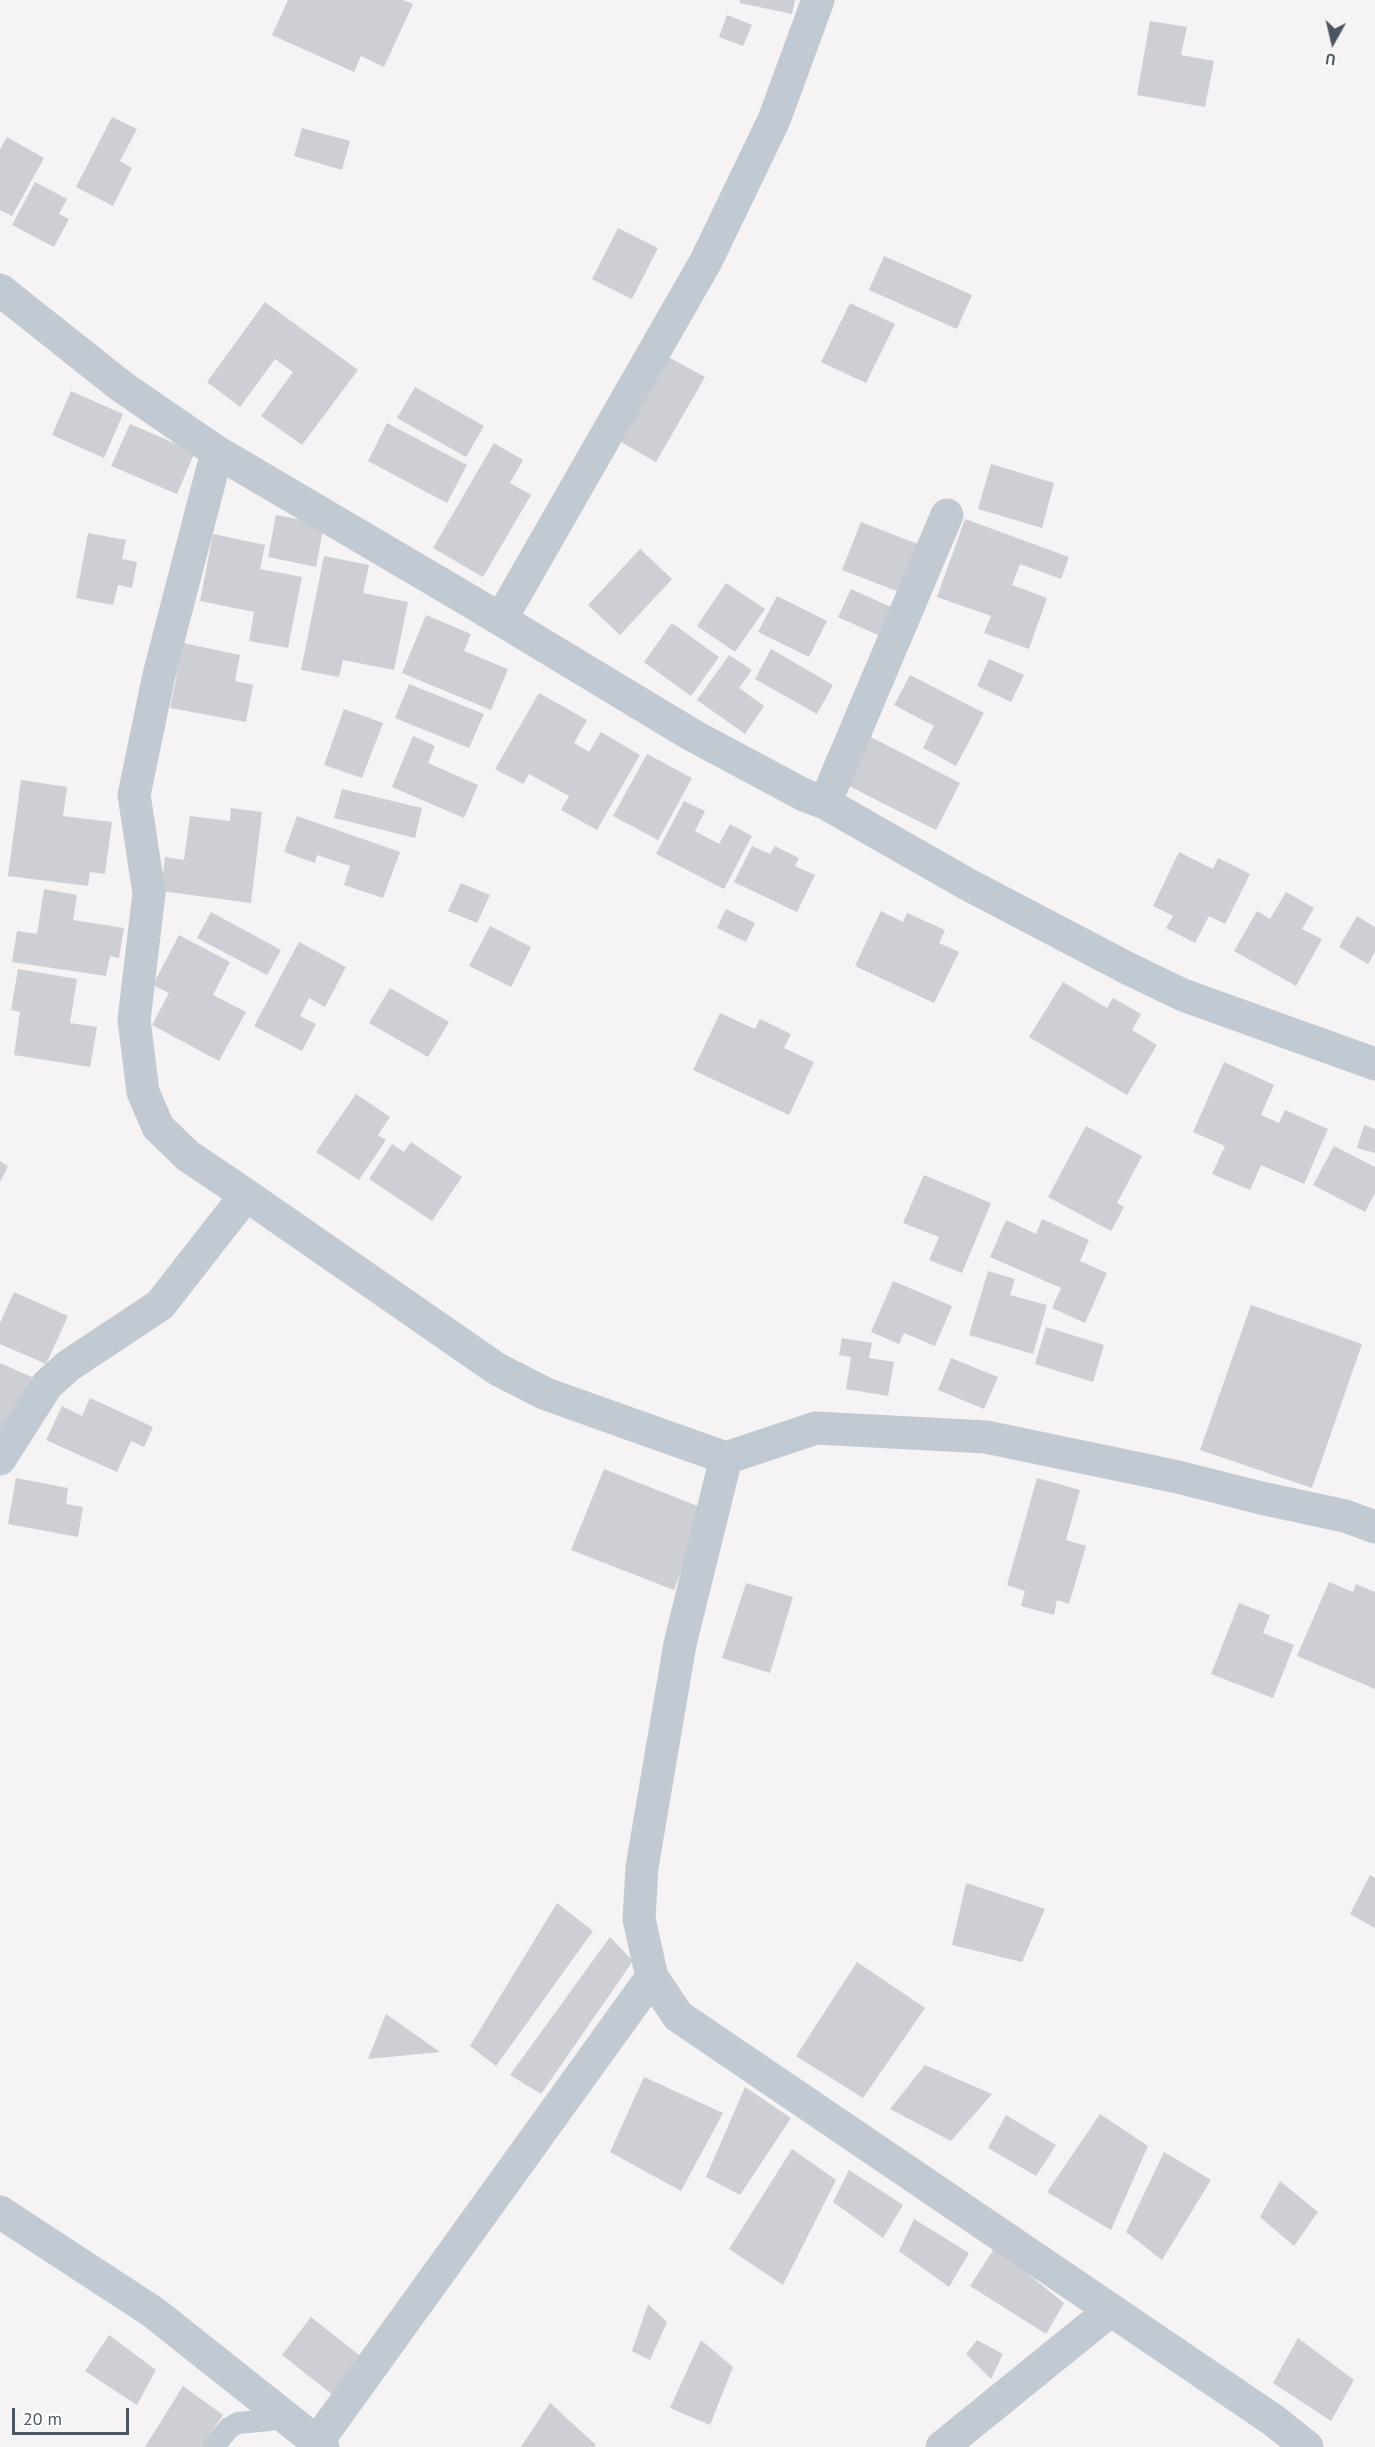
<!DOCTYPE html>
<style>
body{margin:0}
#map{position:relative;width:1375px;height:2447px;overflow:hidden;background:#f5f3f3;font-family:"PT Sans",sans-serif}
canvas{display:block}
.north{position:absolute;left:1303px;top:12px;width:60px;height:60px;-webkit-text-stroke:4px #fff;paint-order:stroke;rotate:188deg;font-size:16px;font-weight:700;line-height:24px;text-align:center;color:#4a5661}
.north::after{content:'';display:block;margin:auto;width:21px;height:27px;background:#4a5661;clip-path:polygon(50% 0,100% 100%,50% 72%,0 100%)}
.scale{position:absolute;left:12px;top:2408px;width:117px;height:27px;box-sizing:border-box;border:3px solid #4a5661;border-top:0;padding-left:8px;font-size:18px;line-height:21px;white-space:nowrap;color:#4a5661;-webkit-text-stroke:4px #fff;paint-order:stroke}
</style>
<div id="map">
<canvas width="1375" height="2447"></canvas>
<div class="north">U</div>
<div class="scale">20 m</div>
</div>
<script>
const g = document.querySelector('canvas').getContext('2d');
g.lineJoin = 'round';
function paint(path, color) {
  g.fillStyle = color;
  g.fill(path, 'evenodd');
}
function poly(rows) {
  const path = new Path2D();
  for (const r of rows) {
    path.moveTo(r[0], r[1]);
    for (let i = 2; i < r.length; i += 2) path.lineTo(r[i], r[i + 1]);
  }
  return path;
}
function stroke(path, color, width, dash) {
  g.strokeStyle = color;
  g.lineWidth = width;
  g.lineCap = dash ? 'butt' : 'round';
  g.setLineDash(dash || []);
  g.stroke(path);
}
paint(poly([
 [288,0,403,0,413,4,384,67,361,56,354,72,272,35],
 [740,0,795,0,792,14,740,3],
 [727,15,752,25,743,46,719,37],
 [1150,21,1187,27,1181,55,1214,61,1205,107,1137,95],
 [112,117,137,129,120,161,132,168,113,206,76,187],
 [302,128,350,141,342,170,294,156],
 [7,137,44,158,12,216,0,210,0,149],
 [35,182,67,199,59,214,69,219,54,247,12,225],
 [618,228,658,248,632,299,592,279],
 [884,256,972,295,957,329,869,290],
 [265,302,358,370,302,445,261,416,293,372,275,359,240,407,207,382],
 [850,303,895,324,866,383,821,362],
 [661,353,705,377,656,462,612,437],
 [415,387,484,426,466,457,397,418],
 [71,391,123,414,104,458,52,435],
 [387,423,467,465,447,503,368,461],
 [130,424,195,452,177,494,111,466],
 [494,443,523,460,510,483,531,495,483,577,433,548],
 [991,464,1054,483,1042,528,978,509],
 [276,515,324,524,316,567,268,557],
 [965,519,1069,557,1061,579,1020,564,1012,585,1047,598,1029,649,984,633,991,616,937,597],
 [861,522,920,545,902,593,842,570],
 [88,533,126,540,122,559,137,562,132,588,118,585,113,605,76,598],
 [213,534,265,545,260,569,302,577,288,648,249,641,254,612,200,601],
 [640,549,672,579,620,635,588,605],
 [324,556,369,565,363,593,408,602,394,670,343,660,339,677,301,670],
 [726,583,765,609,735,652,697,626],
 [851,589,902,612,889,640,838,617],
 [777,596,827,621,809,657,758,632],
 [426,615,471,634,464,651,508,669,491,710,402,673],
 [672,623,719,657,691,696,644,662],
 [183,643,240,655,235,681,253,685,246,722,170,708],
 [771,649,833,685,817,714,755,679],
 [729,655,752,670,739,688,764,706,745,734,697,700],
 [989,659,1024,675,1011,702,977,686],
 [910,675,984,713,956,766,923,748,934,726,894,705],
 [409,684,484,714,469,748,395,718],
 [539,693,587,720,574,743,589,752,601,732,640,755,597,830,561,810,569,796,529,774,523,784,495,769],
 [344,709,383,723,362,778,324,765],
 [867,735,960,783,936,830,843,783],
 [413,736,435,746,428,763,478,785,464,818,392,787],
 [647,754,692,778,658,840,613,816],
 [21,780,67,787,63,816,112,822,105,874,90,872,88,886,8,876],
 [342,789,422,808,415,838,334,818],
 [684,801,705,811,695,831,719,844,730,824,752,836,724,889,656,854],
 [231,808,262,812,251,903,161,891,165,857,184,860,190,816,230,821],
 [297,816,400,852,383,898,344,885,350,866,317,855,315,863,284,852],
 [752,846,770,854,775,846,799,858,795,866,815,875,797,912,734,882],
 [1179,852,1213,869,1218,858,1250,874,1225,924,1209,916,1195,943,1166,928,1173,916,1153,906],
 [461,883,490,895,477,923,448,911],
 [44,889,77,895,73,920,124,928,119,958,110,956,106,976,12,962,17,931,37,934],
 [1286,892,1314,908,1302,929,1322,939,1296,986,1234,951,1257,911,1270,919],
 [726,909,755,923,746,942,717,928],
 [881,911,903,922,907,913,945,930,939,943,959,952,934,1003,855,966],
 [211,912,281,950,267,975,197,938],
 [1357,916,1375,927,1375,952,1368,964,1339,947],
 [490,926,531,947,511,987,469,966],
 [179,935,230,962,213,995,246,1012,219,1061,152,1025,169,993,153,985],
 [299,942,346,967,325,1007,309,998,300,1016,316,1024,302,1051,254,1026],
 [18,969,77,979,70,1023,97,1027,90,1067,14,1055,20,1012,11,1010],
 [1063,982,1107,1008,1113,998,1141,1014,1132,1030,1157,1045,1127,1095,1029,1037],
 [390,988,449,1022,428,1057,369,1023],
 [720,1013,755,1029,760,1019,791,1034,784,1048,814,1062,789,1115,693,1070],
 [1224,1062,1274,1085,1261,1115,1279,1123,1285,1110,1328,1129,1304,1184,1261,1165,1250,1190,1212,1174,1225,1146,1193,1132],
 [356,1094,390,1117,378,1135,386,1140,359,1180,316,1152],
 [1364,1125,1375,1129,1375,1153,1357,1148],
 [1086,1126,1142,1156,1117,1203,1124,1207,1111,1231,1048,1197],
 [411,1142,462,1177,432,1221,369,1179,392,1144,404,1152],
 [1334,1146,1375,1167,1375,1193,1365,1212,1313,1185],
 [0,1161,8,1166,0,1182],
 [924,1175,991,1203,962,1273,929,1260,939,1237,903,1223],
 [1042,1219,1089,1240,1080,1261,1107,1273,1085,1323,1052,1308,1061,1288,990,1257,1006,1220,1036,1234],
 [988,1271,1015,1279,1010,1295,1047,1305,1033,1354,969,1335],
 [893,1281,952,1306,935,1346,904,1333,899,1344,871,1332],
 [14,1292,68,1316,46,1364,0,1344,0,1323],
 [1251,1305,1362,1344,1312,1488,1200,1450],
 [1046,1327,1104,1345,1093,1382,1035,1364],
 [842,1338,872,1343,869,1358,894,1362,888,1396,846,1389,851,1357,839,1355],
 [951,1358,998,1377,984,1409,938,1390],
 [0,1363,32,1377,6,1436,0,1434],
 [90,1398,153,1427,144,1447,131,1441,117,1472,46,1440,62,1406,82,1416],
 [604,1469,705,1509,674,1590,571,1550],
 [16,1478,68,1488,66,1504,83,1507,78,1537,8,1524],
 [1037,1478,1080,1490,1066,1540,1086,1546,1069,1604,1057,1600,1054,1615,1021,1606,1025,1591,1007,1585],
 [1329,1582,1353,1592,1356,1584,1375,1592,1375,1689,1297,1656],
 [746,1583,793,1597,770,1673,722,1658],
 [1239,1603,1270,1615,1263,1633,1294,1645,1273,1698,1211,1674],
 [1370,1875,1375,1878,1375,1928,1350,1914],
 [966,1883,1045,1909,1022,1962,952,1945],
 [557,1903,593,1931,496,2066,470,2046],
 [610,1937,633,1961,541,2094,510,2075],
 [857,1962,925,2008,863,2098,796,2056],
 [386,2014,440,2052,368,2059],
 [925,2065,992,2094,951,2141,890,2109],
 [644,2077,723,2113,681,2191,610,2152],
 [745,2087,791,2118,740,2195,706,2177],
 [1100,2114,1148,2146,1111,2230,1047,2192],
 [1006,2115,1056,2145,1036,2176,988,2148],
 [792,2149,836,2180,783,2285,729,2249],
 [1164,2152,1211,2180,1162,2260,1126,2232],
 [849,2170,903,2205,883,2238,833,2202],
 [1280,2181,1318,2212,1294,2246,1260,2217],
 [914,2219,969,2253,949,2287,899,2251],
 [995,2247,1064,2303,1046,2334,970,2286],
 [648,2304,667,2322,650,2360,632,2351],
 [311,2317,368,2362,339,2400,282,2355],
 [109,2335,156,2370,137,2405,85,2371],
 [1298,2338,1354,2380,1331,2421,1273,2383],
 [701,2340,733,2367,710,2425,670,2408],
 [977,2340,1003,2354,991,2379,966,2354],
 [183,2386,223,2415,201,2447,145,2447],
 [550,2403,596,2445,594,2447,521,2447]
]), '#cdcfd5');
stroke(poly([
 [213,2447,229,2428,238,2423,270,2420,279,2412]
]), '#c1cad2', 22);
stroke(poly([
 [0,290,121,386,217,452,470,601,692,735,804,795,825,803,967,884,1127,968,1183,995,1375,1064],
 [501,619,706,261,774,120,818,0],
 [825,803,947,515],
 [246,1195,497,1369,546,1394,726,1458],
 [0,1459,47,1385,68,1366,160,1305,246,1195,188,1156,158,1127,143,1092,134,1020,149,893,134,795,159,675,217,452],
 [0,2212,153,2312,323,2447],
 [317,2442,652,1977],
 [942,2447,1111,2310],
 [1307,2447,1273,2420,678,2016,652,1977,639,1919,642,1867,680,1644,726,1458,816,1428,986,1437,1178,1477,1261,1498,1345,1516,1375,1527]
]), '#c1cad2', 33);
</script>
